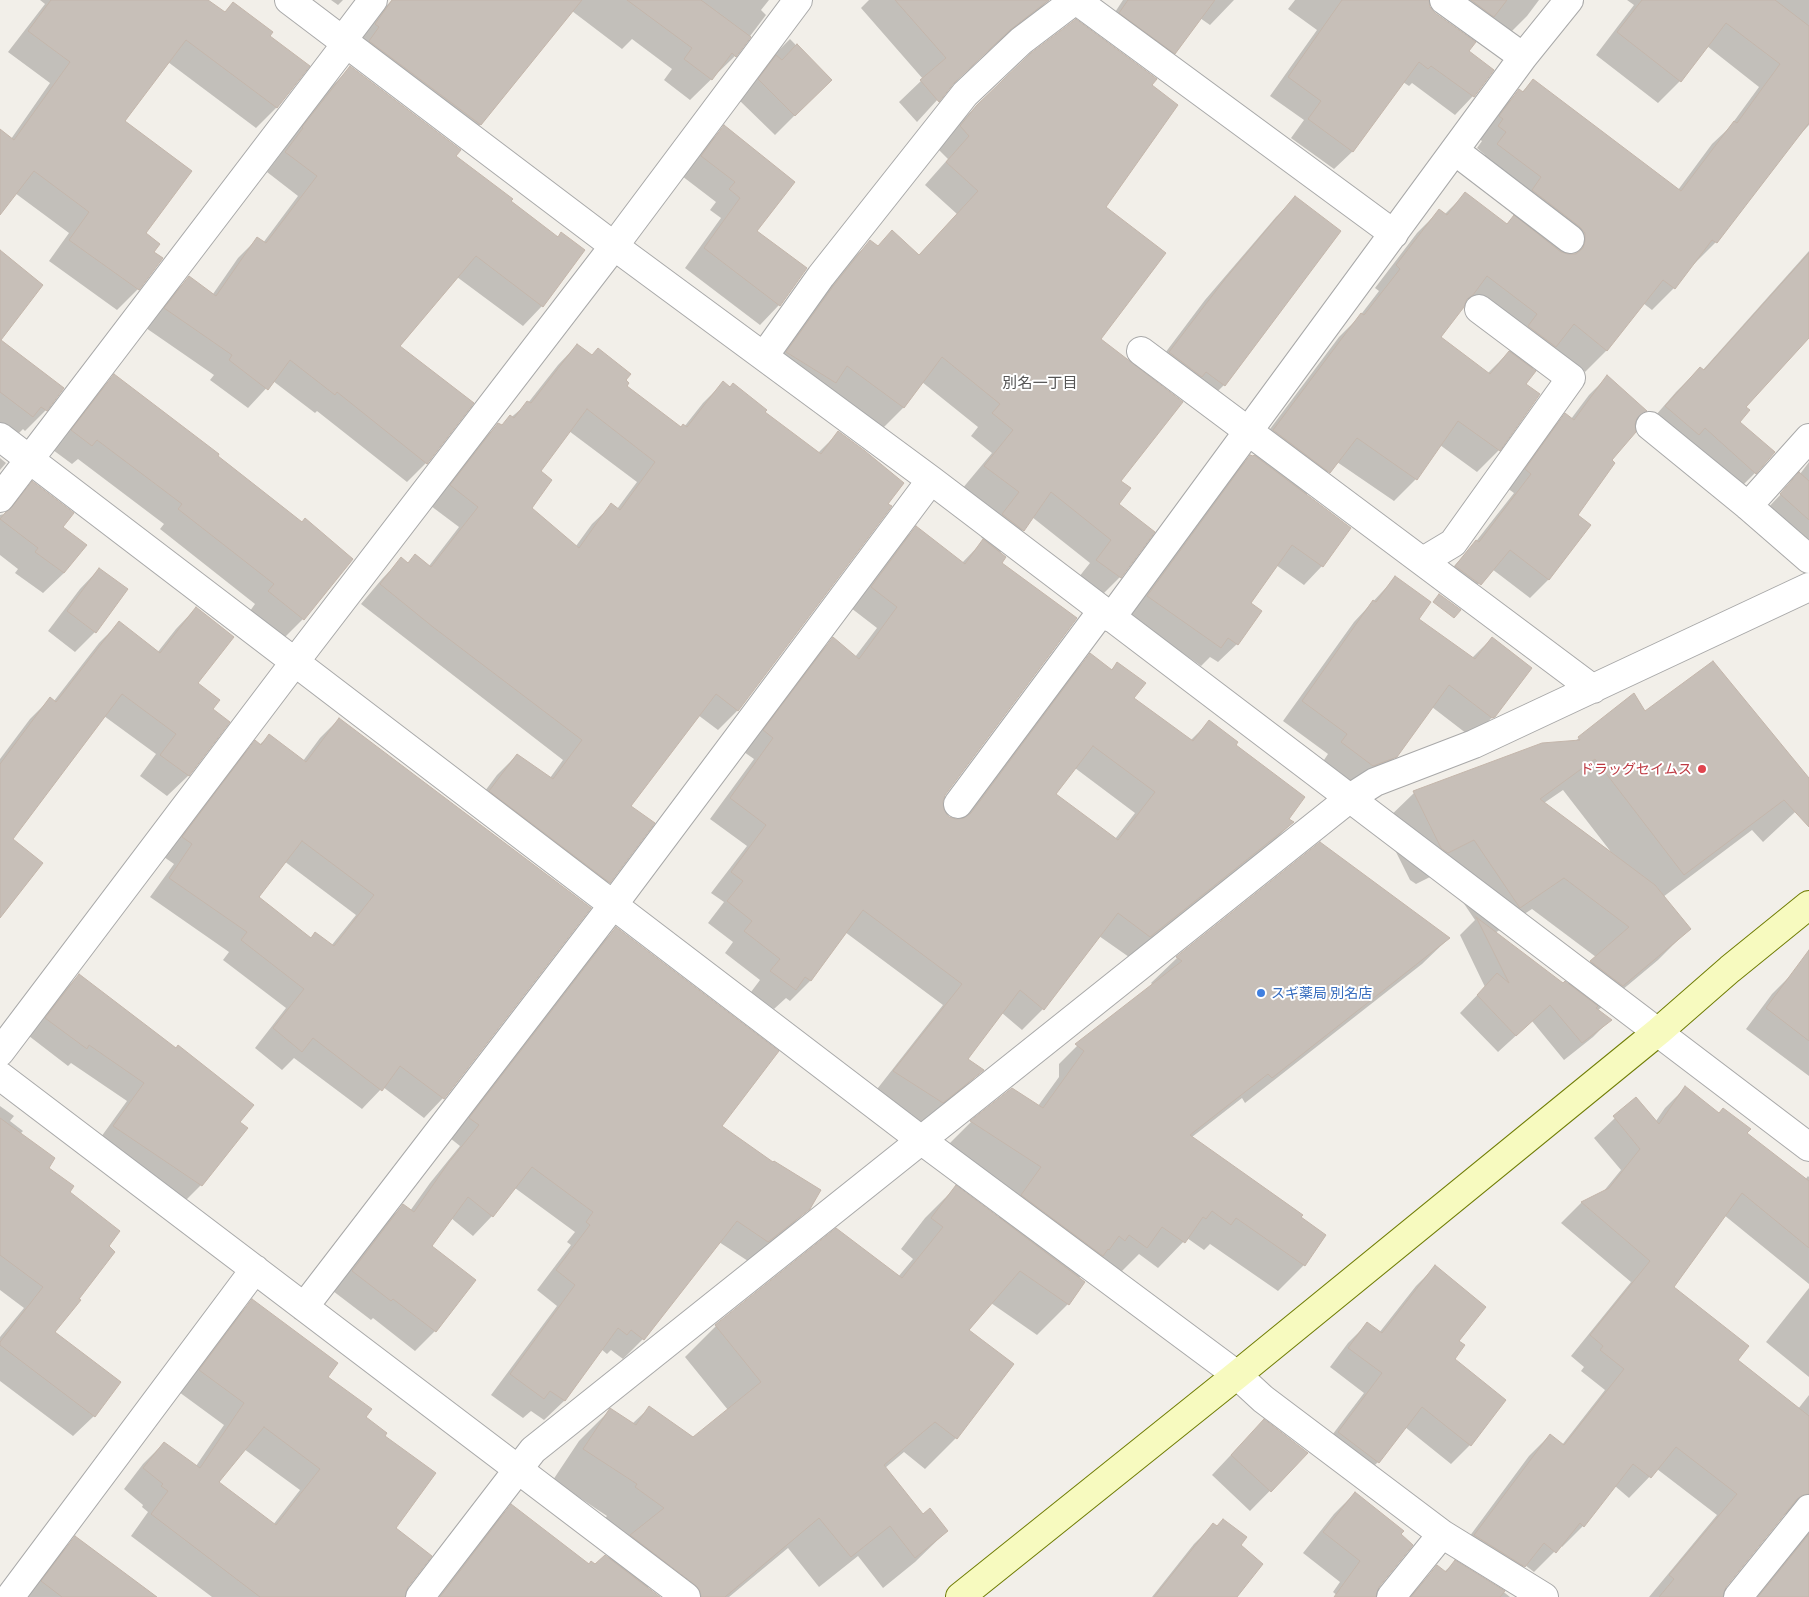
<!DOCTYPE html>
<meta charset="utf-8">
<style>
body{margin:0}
canvas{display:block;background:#f2efe9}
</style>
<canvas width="1809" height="1597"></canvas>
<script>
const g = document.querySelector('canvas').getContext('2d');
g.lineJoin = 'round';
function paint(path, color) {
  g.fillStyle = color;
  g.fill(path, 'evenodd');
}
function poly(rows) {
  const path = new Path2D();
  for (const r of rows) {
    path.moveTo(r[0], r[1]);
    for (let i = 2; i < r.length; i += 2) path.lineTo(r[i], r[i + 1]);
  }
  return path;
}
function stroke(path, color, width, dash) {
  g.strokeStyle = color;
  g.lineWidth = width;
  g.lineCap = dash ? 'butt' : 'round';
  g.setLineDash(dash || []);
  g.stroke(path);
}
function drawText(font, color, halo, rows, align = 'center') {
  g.font = font + ' Ubuntu,"Noto Sans JP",sans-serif';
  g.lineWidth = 4;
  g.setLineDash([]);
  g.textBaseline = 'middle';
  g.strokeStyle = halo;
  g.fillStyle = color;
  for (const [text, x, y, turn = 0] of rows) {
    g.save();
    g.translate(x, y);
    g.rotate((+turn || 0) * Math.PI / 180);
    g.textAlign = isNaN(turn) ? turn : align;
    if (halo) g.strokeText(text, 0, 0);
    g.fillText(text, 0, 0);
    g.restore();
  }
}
paint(poly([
 [40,0,206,0,224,13,233,4,268,36,308,66,276,108,256,128,168,62,124,121,144,233,152,252,161,259,138,289,117,310,49,261,69,233,15,193,0,213,0,131,11,139,50,83,8,52,45,4],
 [331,0,343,0,338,5],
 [392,0,769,0,761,10,766,15,735,56,690,100,664,80,672,69,632,39,622,49,572,11,480,125,459,145,355,45,380,12],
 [869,0,1049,0,1031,18,987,51,949,87,917,122,899,102,923,79,861,8],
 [1123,0,1234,0,1210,25,1200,18,1174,53,1156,72,1102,32],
 [1295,0,1539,0,1527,16,1509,34,1428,3,1429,7,1467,51,1492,70,1473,96,1455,115,1412,83,1409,86,1403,82,1353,151,1334,169,1291,138,1304,120,1270,96,1317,30,1288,9],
 [1627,0,1809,0,1809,125,1793,142,1716,242,1694,264,1693,263,1674,288,1652,310,1643,303,1607,350,1585,372,1554,347,1531,369,1524,384,1538,395,1499,450,1477,472,1440,445,1416,479,1394,501,1337,462,1306,495,1322,566,1304,585,1276,565,1250,603,1237,644,1218,662,1210,657,1201,666,1129,615,1232,475,1250,456,1253,458,1255,455,1252,453,1339,337,1359,317,1379,291,1375,288,1417,233,1439,211,1444,215,1465,194,1506,225,1515,216,1511,213,1520,200,1476,166,1485,155,1477,148,1482,141,1478,138,1497,113,1519,91,1521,93,1533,81,1678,190,1712,144,1729,128,1759,87,1707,46,1680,81,1658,103,1596,55,1634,5],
 [1467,299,1516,336,1507,348,1510,351,1487,374,1439,337],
 [790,39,830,80,775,135,739,100,770,59],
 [350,68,509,201,542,306,523,326,457,277,399,347,426,463,407,482,317,411,315,413,273,381,248,408,210,380,214,375,146,328,169,297,189,278,213,294,238,258,257,239,263,243,298,196,267,172,285,148,284,147,331,87],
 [1150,85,1104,207,1099,339,1120,481,1117,504,1120,577,1098,599,1075,582,1090,563,1032,517,1023,530,1000,553,1000,563,941,803,942,810,948,817,957,821,962,820,1070,676,1090,655,1111,670,1118,663,1132,699,1190,741,1209,722,1234,745,1288,819,1292,823,1272,843,1129,957,1099,936,1043,1009,1022,1030,1002,1013,966,1060,982,1070,962,1090,921,1123,874,1093,943,1005,845,932,810,981,790,1001,786,998,774,1009,751,992,760,980,725,953,733,942,708,923,724,902,711,893,747,846,710,819,754,759,744,752,812,660,833,639,855,657,877,628,851,608,896,548,916,527,962,563,984,540,981,537,998,515,962,489,992,453,971,436,978,427,922,382,904,407,881,430,812,404,764,375,811,309,847,264,870,242,877,247,892,232,918,256,957,214,925,185,948,159,938,149,954,129,977,105],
 [1075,768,1135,813,1115,839,1054,794],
 [724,127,755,231,779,305,760,325,685,268,721,218,710,210,716,202,682,176,704,147],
 [1295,198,1224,385,1204,405,1150,373,1205,300,1276,217],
 [1809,251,1809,337,1745,407,1738,422,1755,473,1731,497,1642,431,1676,392,1700,368,1702,371],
 [577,345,624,380,625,386,680,429,684,427,703,403,723,383,818,453,838,433,886,504,890,507,737,711,718,730,698,715,630,806,609,882,589,902,470,811,497,775,517,755,550,778,563,760,361,604,382,579,401,559,407,564,416,555,429,566,459,527,431,506,479,444,498,424,501,426,528,403,558,365],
 [569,431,637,482,617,509,612,505,592,524,576,546,530,508,539,472],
 [0,349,62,388,46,410,25,431,23,429,0,452],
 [114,376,216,456,303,619,284,638,250,611,255,604,160,529,164,524,78,459,72,464,53,450,95,395],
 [1607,377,1645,411,1634,422,1576,515,1589,526,1548,580,1530,598,1492,569,1461,603,1437,585,1474,544,1514,493,1507,488,1547,433,1565,415,1571,419,1589,395],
 [0,458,6,463,0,470],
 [1809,462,1809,550,1763,513,1800,474],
 [32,483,62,527,64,573,43,593,15,573,18,569,0,555,0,515,4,514],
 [99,569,126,590,95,632,75,652,48,631,80,589],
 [1395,578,1417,619,1472,658,1492,638,1494,716,1471,737,1432,707,1396,756,1375,776,1353,785,1322,763,1328,754,1283,721,1354,622],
 [196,608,196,684,211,709,228,722,188,776,167,796,140,776,156,754,104,716,11,839,0,916,0,759,30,719,50,699,54,701,99,643,119,623,157,653,176,629],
 [1634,695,1645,713,1809,780,1809,799,1763,842,1752,830,1663,897,1689,929,1658,960,1597,1011,1610,1020,1593,1037,1564,1060,1532,1021,1498,1052,1460,1013,1485,987,1460,935,1475,920,1442,871,1416,884,1410,880,1382,824,1414,793,1543,744,1574,742],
 [1563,790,1611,852,1544,803],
 [1532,909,1596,957,1567,985,1563,985,1495,933],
 [339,719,589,908,443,1098,424,1118,383,1087,362,1109,294,1058,282,1070,255,1048,286,1008,223,960,229,952,150,897,174,864,164,857,236,761,255,742,259,745,269,736,303,761,320,738],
 [284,861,356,915,331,946,310,939,257,897],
 [616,928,720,1127,809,1208,789,1228,748,1261,719,1242,643,1339,623,1359,611,1350,607,1354,601,1349,564,1401,544,1420,531,1411,523,1418,491,1395,557,1306,537,1290,571,1245,567,1242,575,1232,515,1188,492,1216,473,1236,451,1218,430,1246,474,1281,435,1331,415,1351,373,1318,371,1320,333,1291,384,1225,403,1205,410,1211,430,1183,460,1146,450,1138,597,948],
 [1448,939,1422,964,1245,1103,1242,1098,1192,1137,1300,1218,1304,1265,1278,1291,1210,1244,1204,1250,1187,1238,1158,1268,1139,1254,1120,1273,1082,1275,1079,1278,1068,1304,1037,1335,991,1303,968,1330,956,1438,925,1469,904,1452,885,1468,923,1515,947,1531,915,1562,883,1588,858,1556,819,1587,788,1548,729,1597,707,1597,745,1546,670,1565,647,1589,644,1597,436,1597,491,1526,511,1506,589,1565,595,1565,608,1559,630,1537,604,1519,607,1516,553,1480,579,1441,610,1410,632,1424,649,1408,693,1439,728,1410,685,1357,716,1326,898,1277,913,1259,901,1249,925,1218,956,1187,998,1218,1016,1193,945,1148,971,1122,1012,1089,1038,1106,1059,1077,1059,1064,1085,1038,1153,985,1151,983,1177,958],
 [1793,973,1809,986,1809,1076,1746,1029,1772,994],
 [79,975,246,1128,201,1185,183,1203,96,1144,127,1101,71,1063,68,1066,29,1036,61,993],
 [1685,1088,1805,1180,1808,1176,1809,1177,1809,1284,1724,1215,1673,1287,1736,1360,1798,1409,1809,1395,1809,1597,1756,1597,1790,1514,1783,1514,1725,1587,1722,1597,1649,1597,1717,1515,1657,1469,1629,1498,1615,1486,1583,1526,1562,1547,1561,1545,1534,1572,1525,1565,1503,1586,1455,1556,1529,1456,1550,1435,1562,1445,1605,1390,1581,1371,1584,1367,1571,1356,1631,1282,1561,1223,1581,1203,1603,1192,1621,1170,1594,1138,1636,1098,1656,1121,1665,1108],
 [0,1106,14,1116,10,1121,23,1131,20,1134,68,1193,107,1247,54,1332,119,1382,94,1416,73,1436,0,1381,0,1337,24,1308,0,1290],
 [1435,1267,1457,1341,1454,1359,1470,1445,1451,1464,1405,1427,1378,1462,1359,1481,1320,1451,1364,1393,1330,1367,1348,1343,1367,1324,1379,1333,1416,1286],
 [1809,1288,1809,1377,1766,1342],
 [252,1301,383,1436,394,1529,407,1587,404,1597,212,1597,131,1536,148,1512,142,1507,143,1505,124,1489,143,1464,164,1443,196,1466,224,1425,179,1392,231,1322],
 [244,1449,300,1490,273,1525,217,1482],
 [1244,1441,1307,1453,1250,1511,1212,1475],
 [1355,1493,1378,1587,1375,1597,1339,1597,1333,1592,1340,1582,1303,1553,1334,1514],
 [1213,1525,1239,1545,1235,1597,1152,1597,1194,1544],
 [75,1538,109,1597,26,1597,57,1556],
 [1455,1562,1505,1593,1510,1597,1409,1597,1437,1566,1444,1572]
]), '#0003');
const building = poly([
 [51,0,208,0,225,12,233,2,273,32,270,36,310,66,277,108,186,40,125,121,192,171,146,233,160,244,154,252,163,258,139,290,69,240,89,212,34,171,0,215,0,129,14,140,70,62,28,31,51,0],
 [392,0,582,0,481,125,369,41,379,27,375,24,392,0],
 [627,0,701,0,751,37,736,57,732,53,712,80,684,59,692,48,627,0],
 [895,0,1049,0,1010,30,954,83,939,102,920,80,946,58,895,0],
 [1128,0,1215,0,1175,54,1119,13,1128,0],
 [1342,0,1429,0,1430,7,1435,13,1476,42,1469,51,1494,70,1474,97,1431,66,1428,69,1419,62,1353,152,1308,119,1321,101,1288,77,1342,0],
 [1471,0,1507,0,1494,17,1471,0],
 [1642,0,1775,0,1809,26,1809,123,1717,243,1712,240,1675,289,1663,280,1607,351,1574,324,1556,347,1528,326,1537,314,1487,276,1473,295,1467,299,1464,307,1441,337,1490,374,1509,351,1536,371,1526,384,1540,394,1500,451,1458,421,1417,480,1357,438,1330,473,1273,430,1361,313,1364,315,1400,269,1396,265,1439,209,1447,215,1465,192,1507,224,1514,215,1561,252,1568,254,1576,254,1583,248,1585,241,1585,233,1580,227,1532,190,1541,177,1497,144,1506,132,1498,126,1503,119,1499,116,1519,89,1523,92,1533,79,1681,191,1734,121,1737,123,1780,64,1726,23,1681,82,1617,32,1642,0],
 [1076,19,1157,79,1152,85,1178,105,1106,207,1166,253,1101,339,1183,402,1121,481,1131,488,1119,504,1155,532,1121,578,1096,560,1111,540,1051,492,1024,531,1002,514,1019,492,984,466,1013,430,992,413,1000,404,942,357,904,408,847,366,836,383,786,352,834,285,870,240,878,246,892,230,919,255,978,191,946,162,969,136,960,126,977,105,1031,53,1076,19],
 [797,44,832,80,795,116,758,79,776,55,782,60,797,44],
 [350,66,461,150,456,156,513,199,511,201,558,237,561,232,585,250,543,307,476,256,400,346,474,403,427,464,337,392,335,395,290,360,268,390,229,360,232,355,164,308,189,276,216,296,257,237,266,243,317,176,285,152,303,128,302,127,350,66],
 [724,125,795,182,757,231,807,268,780,306,704,248,740,198,729,189,735,182,701,156,724,125],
 [1295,196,1341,231,1225,386,1206,372,1202,377,1169,352,1225,279,1295,196],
 [0,250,43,285,1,340,64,388,47,411,41,407,33,417,0,392,0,250],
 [1809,253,1809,338,1746,407,1750,410,1740,422,1775,452,1756,474,1705,428,1699,435,1665,406,1700,367,1704,370,1809,253],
 [577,344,592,355,598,348,631,374,626,380,629,383,627,386,681,427,683,424,687,427,723,381,730,387,733,383,767,410,765,412,821,454,838,431,865,451,904,483,888,504,892,506,738,711,716,694,631,806,655,823,610,883,489,791,517,754,553,779,582,740,433,627,380,584,401,557,408,563,415,554,431,567,478,507,450,485,498,423,502,425,510,415,514,418,527,401,531,403,577,344],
 [587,409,655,462,620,510,611,503,579,548,532,508,552,480,541,471,587,409],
 [114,374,219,454,218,456,302,522,305,518,353,559,304,620,268,591,274,584,178,509,182,504,97,440,92,446,71,430,114,374],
 [1607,375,1647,411,1638,417,1635,424,1636,432,1612,460,1615,463,1578,515,1591,525,1549,580,1510,550,1481,585,1455,566,1476,540,1479,542,1531,474,1525,469,1565,413,1574,420,1607,375],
 [1250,455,1253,456,1254,455,1351,528,1323,567,1292,545,1251,603,1262,611,1238,645,1228,638,1221,648,1147,596,1250,455],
 [1799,472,1809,481,1809,520,1780,494,1799,472],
 [32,481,74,513,63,527,87,545,64,573,35,552,38,548,0,519,5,513,12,507,32,481],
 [916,526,965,564,983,539,1006,557,1002,563,1077,618,945,795,943,802,944,810,949,817,956,819,964,818,971,813,1090,653,1112,670,1117,662,1146,683,1134,698,1193,741,1209,720,1238,742,1236,745,1305,797,1289,819,1294,822,1150,937,1118,913,1044,1010,1020,990,968,1059,984,1070,943,1103,893,1071,962,984,863,910,811,981,805,977,796,990,770,971,780,959,744,931,752,921,727,901,743,881,731,872,766,825,730,798,773,738,763,730,833,637,859,659,897,607,871,587,916,526],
 [1093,746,1155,792,1118,840,1056,794,1093,746],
 [99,568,128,589,96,633,67,611,99,568],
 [1395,576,1431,602,1419,619,1475,659,1492,637,1532,668,1495,717,1492,718,1449,685,1397,757,1373,766,1341,742,1347,734,1302,701,1373,600,1376,602,1395,576],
 [1439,594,1461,610,1454,618,1433,602,1439,594],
 [196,607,234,637,198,683,220,700,213,709,230,722,189,776,160,755,176,734,122,694,13,839,43,863,0,918,0,764,50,697,56,702,119,621,160,653,196,607],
 [1713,661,1809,778,1809,827,1784,800,1684,875,1595,759,1540,799,1655,885,1691,929,1623,986,1590,961,1629,927,1564,878,1520,908,1474,840,1448,853,1441,848,1413,791,1542,743,1580,740,1578,737,1634,693,1645,711,1713,661],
 [339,718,591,908,444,1099,400,1066,382,1091,313,1038,302,1052,273,1028,304,989,241,940,247,932,169,878,192,844,182,837,255,740,261,745,269,734,306,762,339,718],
 [302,841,374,895,334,946,315,932,311,938,259,897,302,841],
 [1320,842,1450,938,1272,1078,1268,1074,1190,1135,1303,1215,1301,1217,1326,1235,1305,1266,1236,1218,1231,1225,1212,1211,1206,1219,1203,1217,1185,1243,1162,1227,1147,1248,1129,1235,1125,1241,1119,1236,1109,1250,1108,1249,1103,1256,1021,1195,1041,1167,970,1121,1012,1088,1043,1108,1084,1051,1075,1044,1182,961,1176,957,1320,842],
 [1476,917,1563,983,1565,981,1598,1006,1596,1008,1612,1020,1582,1043,1550,1005,1516,1036,1477,995,1497,973,1509,983,1476,917],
 [616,927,779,1051,722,1126,773,1162,774,1161,821,1190,810,1209,768,1242,737,1221,644,1340,631,1330,627,1335,618,1328,565,1401,550,1391,544,1399,510,1374,575,1285,556,1270,590,1225,586,1222,593,1212,532,1167,493,1217,468,1197,432,1246,476,1280,436,1332,393,1299,391,1301,352,1271,403,1204,414,1212,449,1162,479,1125,469,1118,616,927],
 [1809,950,1809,1041,1766,1008,1809,950],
 [79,974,176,1048,178,1045,254,1105,240,1122,248,1128,202,1186,113,1126,144,1083,89,1045,87,1049,45,1018,79,974],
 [1685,1086,1719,1113,1723,1108,1751,1129,1747,1133,1809,1181,1809,1248,1742,1193,1674,1287,1749,1346,1738,1360,1809,1416,1809,1494,1803,1495,1797,1499,1726,1587,1723,1597,1659,1597,1674,1579,1669,1575,1737,1494,1676,1447,1651,1478,1633,1464,1584,1527,1580,1523,1556,1553,1544,1543,1525,1567,1474,1535,1550,1434,1564,1445,1624,1369,1600,1350,1603,1346,1590,1335,1650,1261,1581,1202,1609,1188,1640,1149,1613,1116,1636,1097,1659,1124,1685,1086],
 [0,1118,55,1158,49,1168,74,1186,70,1192,120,1231,109,1246,115,1252,79,1299,81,1300,55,1332,121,1382,95,1417,0,1345,0,1342,43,1287,0,1255,0,1118],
 [956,1185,1085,1282,1069,1305,1020,1271,969,1330,1014,1364,957,1439,935,1422,884,1465,923,1514,930,1508,948,1531,915,1558,890,1526,851,1557,819,1518,725,1597,701,1597,700,1591,695,1585,630,1535,664,1508,635,1487,637,1484,583,1449,610,1408,636,1425,649,1406,693,1437,761,1382,715,1325,836,1228,902,1278,943,1227,931,1218,956,1185],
 [1435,1265,1486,1307,1459,1341,1465,1345,1455,1359,1506,1400,1471,1446,1422,1407,1379,1463,1338,1432,1382,1373,1348,1348,1367,1322,1382,1333,1435,1265],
 [252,1299,338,1363,328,1377,372,1409,366,1417,387,1433,385,1436,436,1473,396,1528,432,1556,408,1587,405,1597,260,1597,151,1514,168,1491,161,1486,163,1484,143,1468,164,1442,200,1468,244,1403,199,1370,252,1299],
 [264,1427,320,1469,276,1525,219,1482,264,1427],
 [1264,1419,1308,1453,1271,1492,1231,1455,1264,1419],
 [1355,1492,1404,1531,1401,1534,1413,1545,1379,1587,1376,1597,1334,1597,1360,1561,1323,1532,1355,1492],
 [511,1504,589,1564,591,1561,595,1564,605,1555,660,1597,440,1597,511,1504],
 [1223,1519,1247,1537,1241,1545,1263,1564,1237,1597,1154,1597,1213,1523,1217,1526,1223,1519],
 [1809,1534,1809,1597,1758,1597,1809,1534],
 [75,1536,157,1597,62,1597,41,1581,75,1536],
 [1455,1560,1505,1591,1500,1597,1411,1597,1437,1565,1446,1572,1455,1560]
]);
paint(building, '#c7bfb8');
stroke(building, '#c4b6ab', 1);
const street = poly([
 [798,0,614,246,931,480,1809,1147],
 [1076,0,1394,234],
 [1444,0,1523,57],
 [342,41,373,0],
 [1455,151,1570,239],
 [1141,351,1593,689],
 [764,356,821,276,965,94,1021,41,1075,0],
 [1650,426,1748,506,1809,559],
 [0,437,921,1140,1237,1375,1263,1399,1442,1534,1544,1597],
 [0,498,346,44],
 [1748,506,1809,438],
 [1423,561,1453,543,1571,378,1479,309],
 [1111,618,1523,57,1569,0],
 [958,804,1102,611],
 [0,1052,294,663,614,246,289,0],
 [0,1076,686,1597],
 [304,1307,613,905,931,480],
 [10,1597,255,1269],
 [420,1597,533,1450,1350,798,1375,782,1474,744,1809,587],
 [1391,1597,1442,1534],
 [1738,1597,1809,1509]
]);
const secondary = poly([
 [960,1597,1237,1375,1659,1031,1730,969,1809,905]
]);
stroke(street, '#a9a9a9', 30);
stroke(secondary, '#707d05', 30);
stroke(street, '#fff', 28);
stroke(secondary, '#f7fabf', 28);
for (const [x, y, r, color] of [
 [1702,769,5,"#e0444e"],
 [1261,993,5,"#3f7fe0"]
]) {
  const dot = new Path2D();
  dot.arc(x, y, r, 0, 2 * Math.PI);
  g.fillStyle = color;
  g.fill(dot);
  stroke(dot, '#fff', 2);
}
drawText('14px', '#be3a42', '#fff', [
 ["ドラッグセイムス",1692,769]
], 'right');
drawText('14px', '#366cbe', '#fff', [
 ["スギ薬局 別名店",1271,993]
], 'left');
drawText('15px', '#555', '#fff', [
 ["別名一丁目",1040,383]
]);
</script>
